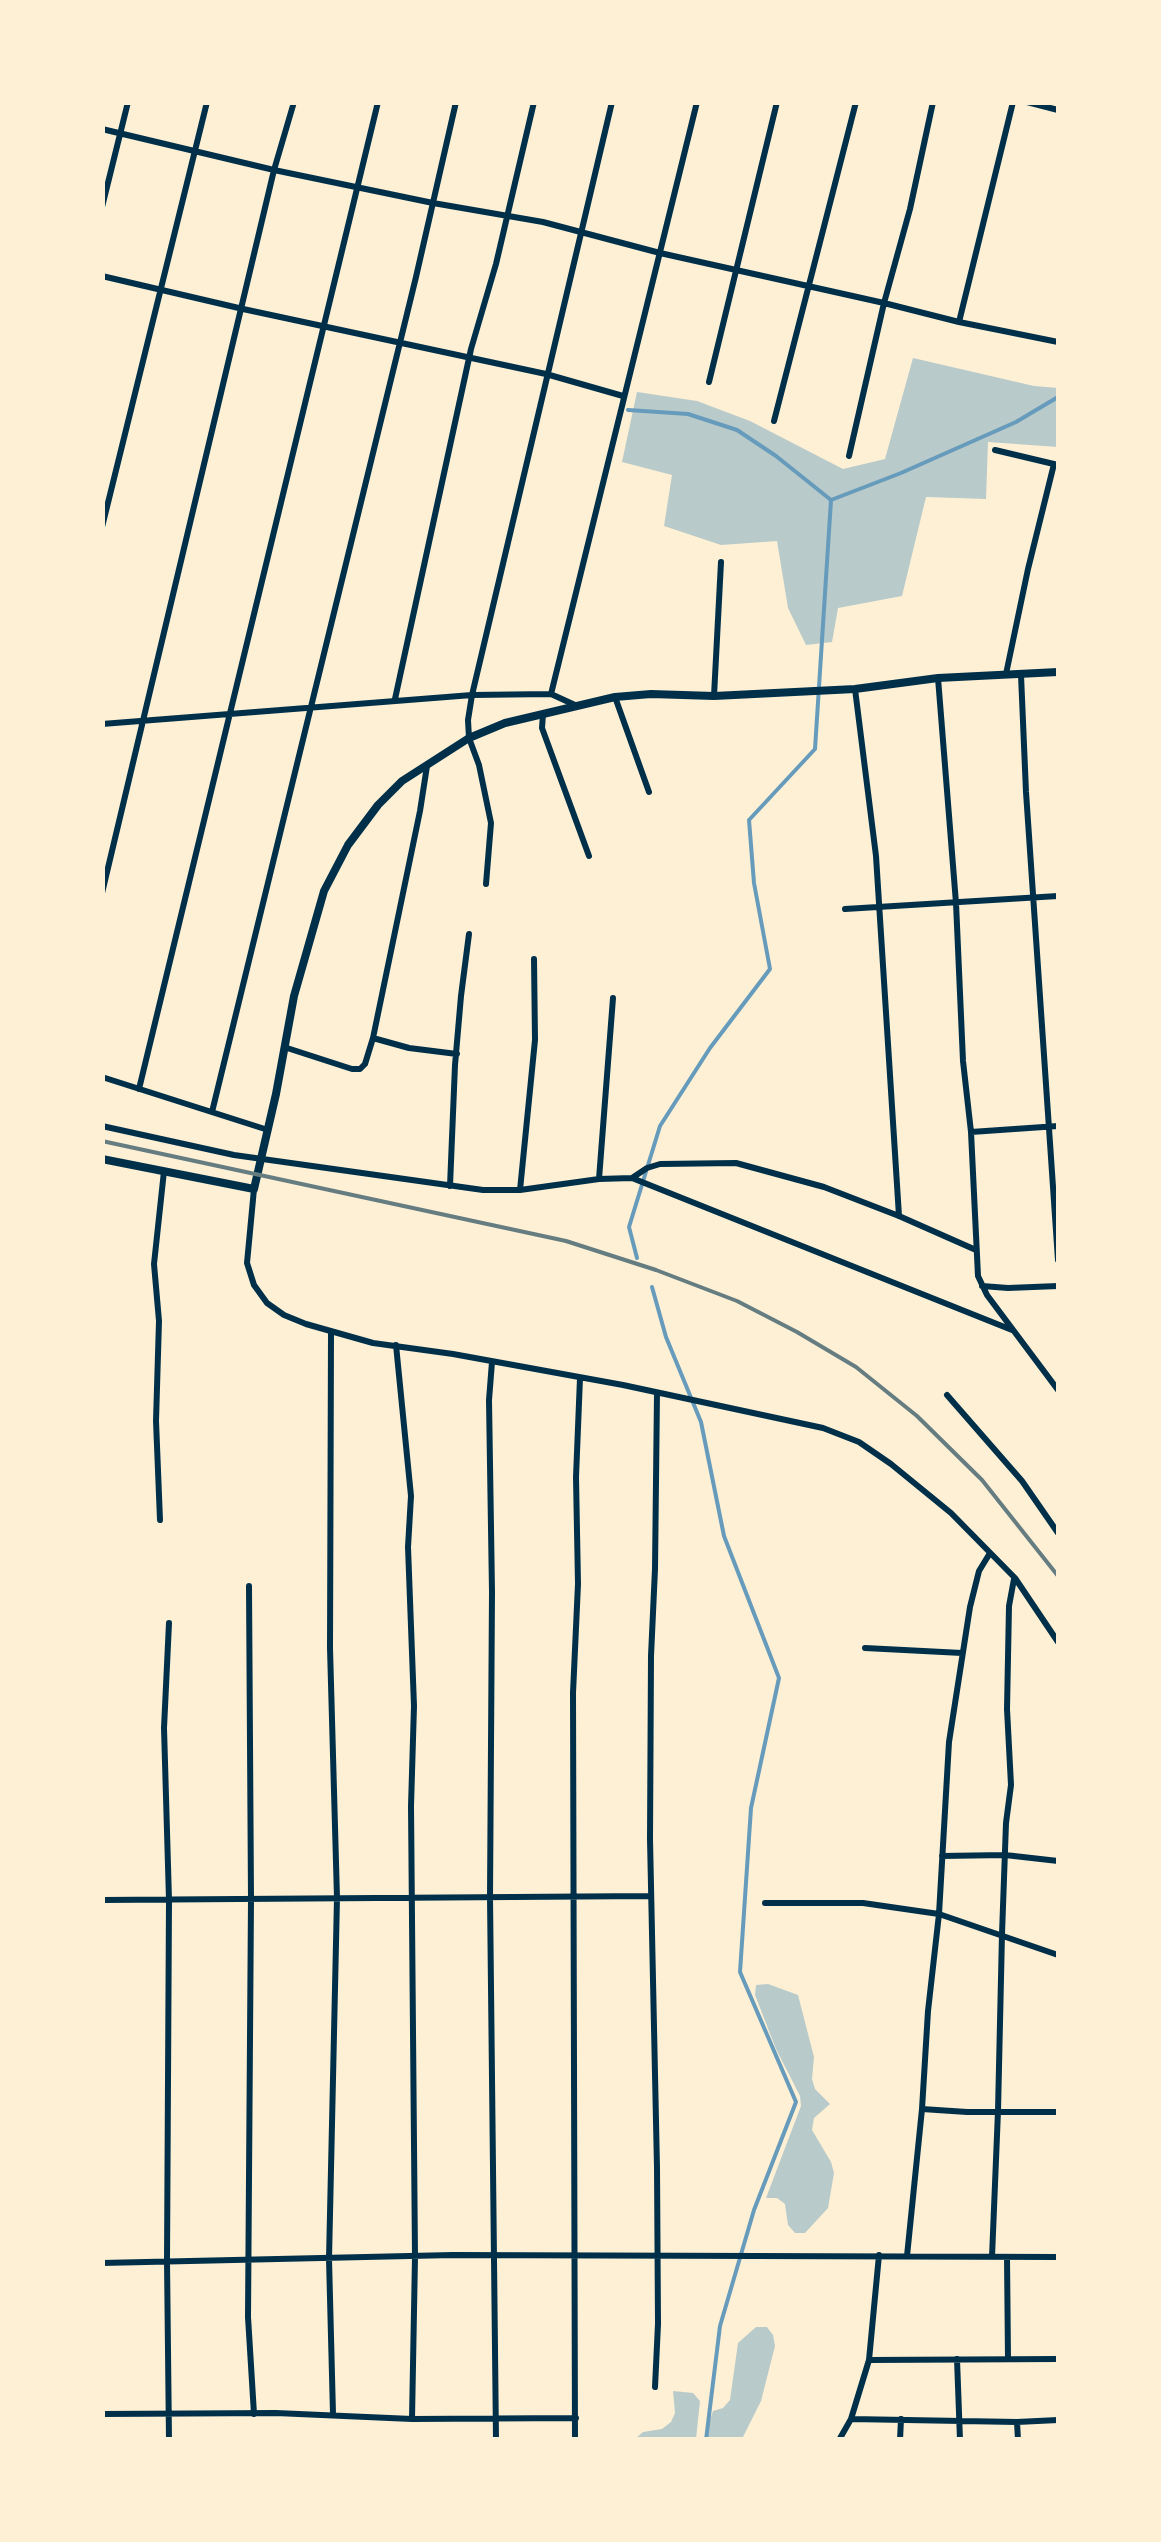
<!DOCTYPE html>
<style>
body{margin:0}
#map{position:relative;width:1161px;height:2542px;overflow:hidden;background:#fdf0d5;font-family:"Work Sans",sans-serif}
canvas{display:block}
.frame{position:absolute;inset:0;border:105px solid #fdf0d5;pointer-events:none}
</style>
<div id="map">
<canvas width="1161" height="2542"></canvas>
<div class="frame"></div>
</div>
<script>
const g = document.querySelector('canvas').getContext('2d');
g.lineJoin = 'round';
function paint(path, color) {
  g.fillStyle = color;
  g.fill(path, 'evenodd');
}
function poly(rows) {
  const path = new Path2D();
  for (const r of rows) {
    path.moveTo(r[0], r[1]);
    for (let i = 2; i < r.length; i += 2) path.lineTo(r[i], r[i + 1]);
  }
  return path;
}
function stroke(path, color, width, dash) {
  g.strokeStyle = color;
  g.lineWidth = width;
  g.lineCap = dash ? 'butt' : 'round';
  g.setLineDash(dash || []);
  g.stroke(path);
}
paint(poly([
 [913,358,1034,386,1058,388,1058,447,988,442,986,499,926,497,902,596,838,608,832,642,806,645,788,608,777,541,721,545,664,526,672,475,622,462,637,392,697,401,750,421,843,469,885,459],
 [768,1984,798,1995,814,2057,812,2079,815,2089,830,2104,814,2118,812,2130,831,2162,834,2173,828,2208,805,2233,795,2233,788,2225,785,2204,777,2198,766,2198,801,2106,800,2096,776,2049,755,1995,756,1985],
 [756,2327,767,2327,773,2335,775,2346,761,2401,742,2439,704,2439,713,2411,723,2408,730,2400,738,2343],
 [673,2391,693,2393,700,2401,696,2439,635,2439,643,2432,662,2429,671,2422,675,2413]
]), '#b9caca');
stroke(poly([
 [628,410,688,414,737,430,776,456,831,500],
 [637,1258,629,1227,660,1126,710,1048,770,969,754,883,749,820,815,749,831,500,901,473,1016,422,1058,397],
 [652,1287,666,1337,701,1422,724,1536,779,1678,751,1808,740,1972,796,2102,754,2210,720,2326,706,2440]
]), '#669bbc', 4);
stroke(poly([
 [1027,102,1058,110],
 [102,129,274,170,433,203,543,222,660,253,884,303,959,322,1058,342],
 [102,207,128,102],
 [102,276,243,309,546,374,623,396],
 [959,322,1013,102],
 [709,382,777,102],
 [774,421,856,102],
 [995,450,1058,465],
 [849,456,884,303,910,209,933,102],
 [102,527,207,102],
 [1006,674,1028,569,1054,464],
 [1021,675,1026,792,1058,1260],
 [938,678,956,903,963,1061,971,1132,978,1276,987,1295,1058,1390],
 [855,689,876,856,899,1216],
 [551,694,697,102],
 [714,696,721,562],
 [615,697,649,792],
 [395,699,471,349,496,264,534,102],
 [543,714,542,728,589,856],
 [102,724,472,695,551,694,575,705],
 [486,884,491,823,479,765,469,738,468,720,472,695,612,102],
 [102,893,274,170,294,102],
 [845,909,1058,896],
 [373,1038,409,1048,457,1054],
 [284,1047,352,1069,360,1069,365,1064,373,1038,420,811,427,766],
 [102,1077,268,1130],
 [139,1089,378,102],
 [212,1112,416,277,456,102],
 [102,1126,234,1155,483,1190,520,1190,599,1179,632,1178,1012,1330],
 [971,1132,1058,1126],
 [632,1178,647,1168,660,1164,736,1163,824,1187,899,1216,976,1250],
 [599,1179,613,998],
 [450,1186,455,1065,461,996,469,934],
 [254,1189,247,1263,254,1285,267,1303,284,1315,306,1324,373,1343,453,1354,623,1385,823,1428,859,1442,891,1464,951,1513,1015,1578,1058,1642],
 [520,1190,535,1040,534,959],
 [982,1286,1008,1288,1058,1286],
 [331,1332,330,1648,337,1898,329,2259,333,2414],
 [396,1345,411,1496,408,1547,414,1706,411,1806,415,2257,412,2419],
 [492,1362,489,1400,492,1592,490,1897,496,2440],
 [947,1395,1022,1481,1058,1533],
 [160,1520,156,1421,159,1321,154,1264,164,1171],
 [249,1586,251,1899,248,2317,254,2414],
 [169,1623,164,1728,169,1900,167,2261,169,2440],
 [865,1648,962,1653],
 [942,1856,1005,1855,1058,1861],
 [102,1900,650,1896],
 [765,1903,863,1903,939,1914,1058,1955],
 [922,2109,967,2112,1058,2112],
 [907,2256,922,2109,928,2011,939,1914,949,1742,970,1607,979,1571,990,1553],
 [992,2257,998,2111,1002,1934,1006,1823,1011,1785,1007,1709,1009,1606,1014,1579],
 [1007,2257,1008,2359],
 [102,2263,453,2255,1058,2257],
 [957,2359,960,2440],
 [870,2360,1058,2359],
 [655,2387,658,2324,657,2168,650,1839,651,1656,655,1569,657,1393],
 [102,2414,276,2413,412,2419,576,2418],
 [851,2419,1017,2422,1058,2420],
 [1017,2422,1018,2440],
 [575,2440,573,1693,578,1584,576,1477,580,1378],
 [839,2440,851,2419,869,2360,879,2255],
 [900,2440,901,2419]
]), '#003049', 6);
stroke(poly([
 [102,1159,254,1189,276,1094,294,996,324,891,348,845,378,805,402,781,469,738,505,723,615,697,651,694,714,696,855,689,938,678,1058,672]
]), '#003049', 8);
stroke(poly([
 [102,1141,566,1241,656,1270,737,1301,797,1332,856,1367,917,1416,982,1480,1058,1576]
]), '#657d81', 4);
</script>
